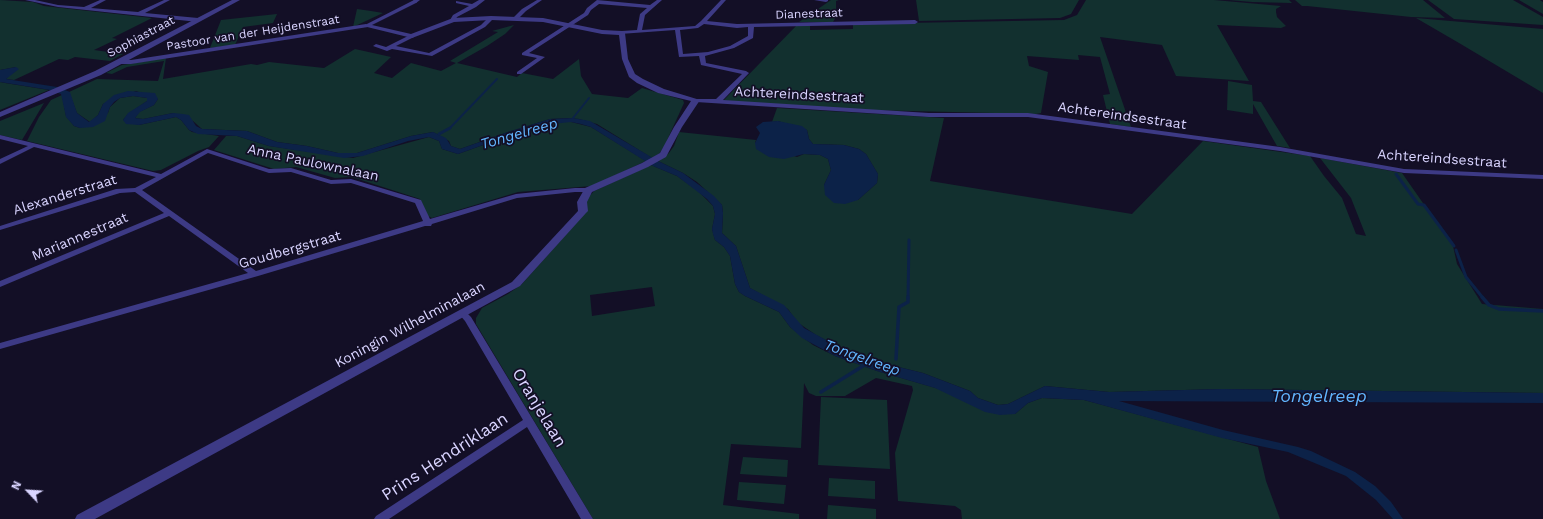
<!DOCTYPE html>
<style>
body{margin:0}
#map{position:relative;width:1543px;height:519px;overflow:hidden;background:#130f26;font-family:"Work Sans",sans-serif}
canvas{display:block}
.north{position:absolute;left:8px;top:471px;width:40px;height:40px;-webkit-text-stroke:3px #130f26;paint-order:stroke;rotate:295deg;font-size:11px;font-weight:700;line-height:16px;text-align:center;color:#d9d4ff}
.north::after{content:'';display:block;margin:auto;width:14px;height:18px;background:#d9d4ff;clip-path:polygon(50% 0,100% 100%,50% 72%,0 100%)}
</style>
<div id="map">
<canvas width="1543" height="519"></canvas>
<div class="north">N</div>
</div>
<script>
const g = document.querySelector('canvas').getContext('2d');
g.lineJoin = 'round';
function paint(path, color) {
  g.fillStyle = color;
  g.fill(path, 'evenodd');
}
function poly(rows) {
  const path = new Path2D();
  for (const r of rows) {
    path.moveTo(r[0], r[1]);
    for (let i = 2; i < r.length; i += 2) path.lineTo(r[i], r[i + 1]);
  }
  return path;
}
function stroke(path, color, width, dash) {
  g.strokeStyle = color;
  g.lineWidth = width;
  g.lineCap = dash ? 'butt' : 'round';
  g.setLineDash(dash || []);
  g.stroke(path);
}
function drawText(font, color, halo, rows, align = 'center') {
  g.font = font + ' "Work Sans",sans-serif';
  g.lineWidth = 3.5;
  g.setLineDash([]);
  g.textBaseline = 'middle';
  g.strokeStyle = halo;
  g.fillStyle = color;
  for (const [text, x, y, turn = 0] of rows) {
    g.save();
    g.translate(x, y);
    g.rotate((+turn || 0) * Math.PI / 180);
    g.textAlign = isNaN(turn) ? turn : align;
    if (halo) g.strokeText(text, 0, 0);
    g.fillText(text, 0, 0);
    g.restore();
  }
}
paint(poly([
 [0,0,33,2,44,6,152,18,112,38,117,39,94,50,123,54,110,61,75,57,68,60,59,59,14,80,6,79,16,67,0,70],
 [831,0,839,0,836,1,836,17,833,22,799,22],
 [916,0,1079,0,1071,14,1060,18,919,21],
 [1086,0,1214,0,1281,6,1276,9,1276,12,1277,17,1286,26,1281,28,1217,25,1249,81,1176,76,1162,45,1100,37,1131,127,1110,124,1103,95,1110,94,1100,57,1078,55,1079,60,1027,56,1029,66,1048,72,1041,113,1036,114,868,110,723,101,797,25,810,25,810,30,853,29,853,24,1064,20,1077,15],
 [1229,0,1289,0,1292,3,1252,2],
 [1295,0,1423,0,1445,18,1411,17,1307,6,1302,6],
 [1428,0,1513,0,1543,17,1543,25,1454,19],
 [1519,0,1540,0,1543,2,1543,14],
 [357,9,371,11,383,13,353,27],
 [277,14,273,23,243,27,235,45,210,48,221,20],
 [1416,18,1543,29,1543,93,1459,43],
 [514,25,505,34,487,46,457,63,517,77,522,73,553,79,579,59,581,76,592,94,628,98,642,88,683,100,684,103,664,147,659,154,652,158,597,124,579,119,569,118,550,119,508,132,460,149,451,146,449,141,433,132,411,136,357,153,338,153,307,146,277,142,247,131,202,129,193,121,173,113,143,119,135,118,139,112,154,105,158,99,136,91,103,104,98,115,90,122,77,113,69,92,97,79,158,81,164,61,127,67,112,74,106,73,122,65,166,58,163,79,251,64,257,65,269,62,324,68,355,49,391,57,374,73,392,78,411,63,441,71,456,63,450,61,498,32,492,31],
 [1228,81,1252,85,1253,101,1261,102,1290,148,1277,146,1253,104,1253,114,1227,110],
 [0,82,5,83,49,90,0,110],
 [62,95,66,116,74,126,80,128,108,113,110,107,120,98,133,96,147,98,147,101,128,114,123,120,139,125,176,117,181,120,189,130,192,132,219,136,209,147,198,151,161,170,153,171,27,141,39,117,51,100],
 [44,103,22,140,0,135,0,121],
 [777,108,944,118,930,181,1132,214,1203,141,1310,156,1324,176,1342,198,1356,234,1366,236,1351,198,1320,158,1402,173,1453,246,1457,264,1482,304,1543,309,1543,393,1222,389,1109,392,1045,386,1008,404,998,405,978,398,970,391,923,373,874,361,839,347,816,335,797,322,788,309,750,288,736,246,722,233,723,213,722,205,697,182,683,173,658,161,669,153,674,146,679,132,756,140,755,143,797,157,804,154,820,155,828,159,831,170,824,185,858,200,877,183,878,174,866,154,859,149,844,145,813,144,809,139,807,130,778,121,772,122],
 [558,122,571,122,591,127,646,161,592,186,518,192,432,218,428,216,420,199,358,179,350,177,335,178,296,167,274,169,214,150,226,136,237,136,269,146,353,158,429,137,439,141,442,149,458,154,511,135],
 [651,165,677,176,698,191,713,206,715,214,712,229,715,240,724,247,730,256,735,284,739,292,745,296,779,312,790,327,813,345,835,356,877,371,946,391,985,411,1015,414,1028,403,1042,398,1084,400,1258,447,1266,481,1280,519,962,519,961,510,955,506,898,501,895,453,913,390,912,386,876,378,845,396,816,396,809,393,804,383,801,448,731,444,723,505,799,514,799,519,593,519,476,324,476,318,482,308,508,294,522,284,587,211,587,199,594,191],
 [652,287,655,306,592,316,590,295],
 [821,397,887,400,890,469,818,465],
 [743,457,788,460,787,477,740,474],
 [829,478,875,481,875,499,828,496],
 [739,482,786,485,784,504,737,500],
 [828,505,876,509,876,519,827,519]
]), '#12302f');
paint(poly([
 [16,67,19,69,6,79,57,87,70,92,77,113,89,122,98,115,103,104,114,95,128,91,155,93,158,99,154,105,140,112,135,118,143,119,173,113,183,114,189,115,196,126,202,129,247,131,277,142,307,146,338,153,357,153,411,136,433,132,446,138,451,146,460,149,508,132,550,119,573,118,590,121,658,161,683,173,714,196,722,205,723,213,722,233,736,246,750,288,784,305,804,328,839,347,874,361,923,373,970,391,978,398,998,405,1008,404,1045,386,1109,392,1222,389,1543,393,1543,403,1119,401,1223,430,1298,447,1311,451,1355,472,1375,486,1391,502,1403,519,1393,519,1376,500,1346,476,1288,452,1222,438,1084,400,1042,398,1028,403,1015,414,1000,415,985,412,935,388,877,371,835,356,802,338,790,327,779,312,745,296,739,292,735,284,730,256,724,247,715,240,713,234,712,229,715,214,713,206,707,199,677,176,653,166,591,127,581,124,571,122,552,124,511,135,458,154,442,149,439,141,429,137,408,141,363,156,344,158,269,146,237,136,198,134,189,130,181,120,176,117,139,125,126,124,123,120,128,113,147,101,147,98,133,96,120,98,114,102,110,107,105,121,93,127,80,128,74,126,66,117,61,94,50,90,0,82,0,70],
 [778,121,802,126,807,130,809,139,813,144,844,145,859,149,866,154,878,174,877,183,858,200,845,204,834,203,825,195,824,185,831,170,828,159,820,155,804,154,784,159,769,157,756,149,755,143,760,133,756,127,763,122]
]), '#0c2248');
stroke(poly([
 [573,118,589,98],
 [449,129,497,79]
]), '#0c2248', 2);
stroke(poly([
 [439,134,450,128],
 [1396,174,1418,204,1424,205,1454,246],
 [1456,250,1466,277,1483,298],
 [908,298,909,240]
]), '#0c2248', 3);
stroke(poly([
 [1482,297,1489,305,1499,309,1543,311],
 [896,359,899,307,908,302,908,297],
 [821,392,863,366]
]), '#0c2248', 3.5);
paint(poly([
 [25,0,35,0,58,5,84,7,100,0,106,0,91,8,138,12,164,0,170,0,145,13,198,18,201,20,198,22,58,7,25,0],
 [414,0,420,0,416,3,412,3,412,2,414,0],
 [479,0,485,0,476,7,457,17,455,21,451,21,450,20,453,15,469,6,456,3,456,1,472,4,479,0],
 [537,0,542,0,526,11,518,19,514,19,514,17,522,9,537,0],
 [597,0,650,5,657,0,662,0,645,15,642,30,695,26,701,21,721,0,726,0,707,21,737,24,915,20,918,22,915,24,754,27,753,38,734,48,705,56,706,63,746,71,749,73,723,100,929,113,1028,113,1280,147,1404,169,1543,175,1543,179,1404,173,1280,151,1028,117,929,117,696,102,694,101,694,99,716,99,742,74,701,65,699,56,679,57,675,30,620,34,620,32,622,31,637,30,640,14,647,8,599,4,591,10,588,15,529,53,545,57,521,74,517,74,517,72,537,58,522,55,522,53,584,13,587,8,597,0],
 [704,24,737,28,748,27,748,36,730,46,708,52,683,54,680,30,698,28,704,24],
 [814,0,828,0,828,1,826,2,814,0],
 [489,17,494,18,485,27,432,56,392,49,387,51,373,46,376,44,386,47,412,34,414,35,414,37,396,46,429,53,481,25,489,17],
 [366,24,369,26,368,27,131,64,120,64,117,62,120,60,131,60,366,24],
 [0,135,161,174,207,149,269,169,291,168,331,180,351,179,421,200,430,219,516,194,575,188,588,188,592,190,588,192,575,192,517,198,432,224,431,226,425,226,258,276,0,349,0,343,248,273,169,216,0,287,0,281,164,213,135,192,120,193,0,230,0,226,116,189,135,188,156,177,34,147,0,164,0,159,28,146,0,139,0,135],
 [208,153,269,173,291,172,331,184,351,183,415,203,423,221,256,271,142,190,208,153],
 [462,310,465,311,471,317,593,519,581,519,527,427,389,519,374,519,376,516,523,420,465,321,458,313,462,310]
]), '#3d3a85');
paint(poly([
 [232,0,240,0,101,75,0,117,0,112,95,71,232,0],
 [414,0,417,2,416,3,372,25,411,34,453,18,491,16,543,18,602,30,622,31,625,33,628,59,635,74,643,79,664,89,700,100,682,127,666,157,648,167,592,192,587,202,588,211,586,213,520,286,95,519,75,519,77,515,512,282,578,211,577,202,585,188,642,163,660,153,674,127,691,101,658,93,637,83,629,77,622,59,619,35,602,34,543,22,491,20,454,22,412,38,363,26,414,0]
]), '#3d3a85');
drawText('12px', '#d9d4ff', '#130f26', [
 ["Dianestraat",809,14,-2],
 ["Pastoor van der Heijdenstraat",253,33,-9],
 ["Sophiastraat",141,37,-28]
]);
drawText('14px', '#d9d4ff', '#130f26', [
 ["Achtereindsestraat",799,95,3],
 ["Achtereindsestraat",1122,116,8],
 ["Achtereindsestraat",1442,159,4],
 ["Anna Paulownalaan",313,163,12],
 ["Alexanderstraat",65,195,-17],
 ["Mariannestraat",80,237,-23],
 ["Goudbergstraat",290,250,-16],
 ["Koningin Wilhelminalaan",410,325,-28]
]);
drawText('italic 15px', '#62b6ff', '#130f26', [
 ["Tongelreep",519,134,-16],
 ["Tongelreep",862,358,20]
]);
drawText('17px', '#d9d4ff', '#130f26', [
 ["Oranjelaan",539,408,59],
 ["Prins Hendriklaan",445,457,-33]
]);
drawText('italic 18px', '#62b6ff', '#130f26', [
 ["Tongelreep",1319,397]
]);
</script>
